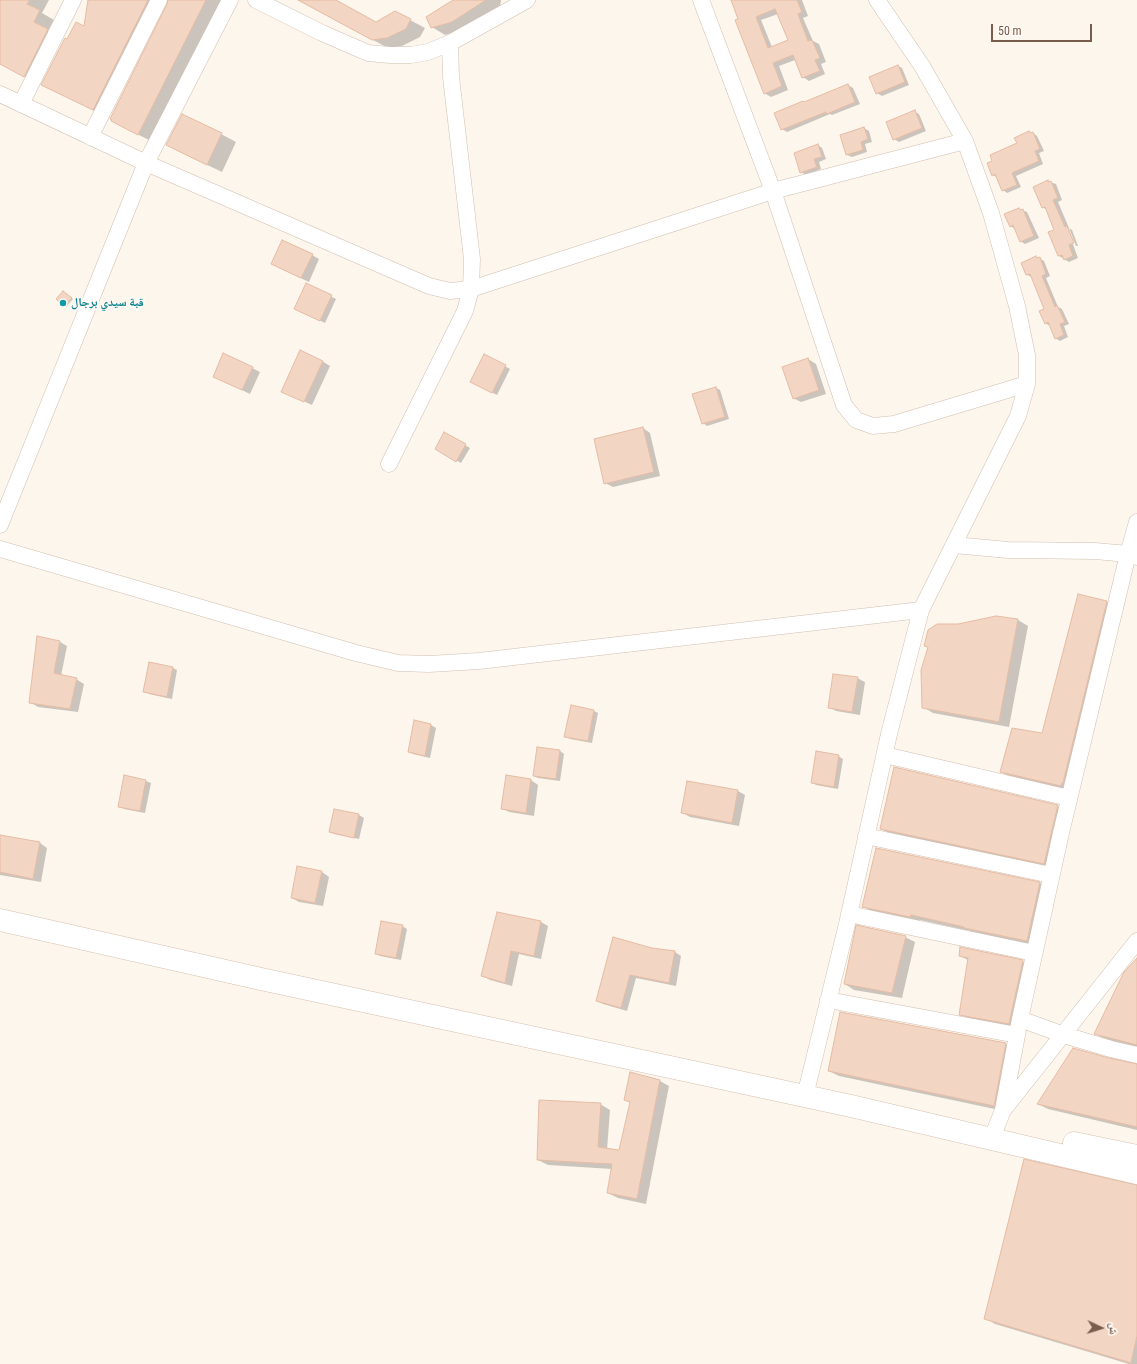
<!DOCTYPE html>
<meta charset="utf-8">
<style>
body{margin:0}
#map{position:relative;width:1137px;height:1364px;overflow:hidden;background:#fdf6ec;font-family:"Roboto Condensed","Noto Naskh Arabic",sans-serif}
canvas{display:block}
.north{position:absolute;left:1081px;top:1308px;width:40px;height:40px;-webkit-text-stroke:3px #fffaf3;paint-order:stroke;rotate:94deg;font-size:11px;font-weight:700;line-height:16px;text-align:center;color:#7a5c4d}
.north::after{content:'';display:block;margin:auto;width:14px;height:18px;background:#7a5c4d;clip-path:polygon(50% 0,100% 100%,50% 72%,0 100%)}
.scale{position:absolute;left:991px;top:24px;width:101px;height:18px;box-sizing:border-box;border:2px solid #7a5c4d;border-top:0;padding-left:5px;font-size:12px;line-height:14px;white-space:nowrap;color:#7a5c4d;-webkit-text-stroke:3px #fffaf3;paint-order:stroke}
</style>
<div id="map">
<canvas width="1137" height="1364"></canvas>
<div class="north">ش</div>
<div class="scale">50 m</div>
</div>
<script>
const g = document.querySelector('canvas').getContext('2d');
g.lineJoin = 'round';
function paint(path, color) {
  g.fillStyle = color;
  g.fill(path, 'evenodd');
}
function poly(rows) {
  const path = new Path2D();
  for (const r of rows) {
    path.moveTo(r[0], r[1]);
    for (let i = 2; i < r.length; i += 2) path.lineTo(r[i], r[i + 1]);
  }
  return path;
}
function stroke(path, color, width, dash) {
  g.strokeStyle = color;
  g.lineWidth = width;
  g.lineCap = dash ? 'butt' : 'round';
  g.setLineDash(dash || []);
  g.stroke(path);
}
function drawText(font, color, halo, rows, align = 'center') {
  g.font = font + ' "Roboto Condensed","Noto Naskh Arabic",sans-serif';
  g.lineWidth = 4;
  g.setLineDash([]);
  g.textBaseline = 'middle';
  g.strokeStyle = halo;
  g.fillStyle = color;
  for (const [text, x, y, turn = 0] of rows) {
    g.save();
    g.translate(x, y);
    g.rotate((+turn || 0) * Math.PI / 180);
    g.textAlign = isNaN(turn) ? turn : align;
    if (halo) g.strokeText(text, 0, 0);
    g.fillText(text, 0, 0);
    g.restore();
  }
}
paint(poly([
 [0,0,49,0,42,13,54,20,48,31,62,39,39,84,0,64],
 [89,0,169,0,165,4,108,118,42,84,67,41,85,27],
 [169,0,225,0,153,142,127,129],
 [299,0,334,0,376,23,410,20,425,28,420,37,402,46,388,48],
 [455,0,501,0,500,7,465,29,445,35,432,27],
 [732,0,802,0,808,16,803,18,813,41,819,44,826,62,821,64,825,74,809,81,803,77,795,60,779,66,788,90,771,97,764,93,740,19],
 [778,14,789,40,772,47,761,20],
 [898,66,902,68,909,85,882,96,877,93],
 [848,85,853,88,860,104,832,115,830,114,787,132,782,129,805,103],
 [915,112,919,114,926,131,899,142,894,139],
 [864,128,869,131,872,142,865,144,867,152,852,157,847,155,841,136],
 [1033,133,1037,136,1044,151,1039,153,1043,164,1016,176,1021,187,1007,193,1003,190,998,178,993,175,993,161],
 [221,134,236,142,222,172,182,153,167,145],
 [818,145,822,148,826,159,819,162,821,169,806,175,801,172],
 [1047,181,1056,184,1062,200,1058,202,1069,228,1067,228,1078,258,1069,262,1059,256,1055,230,1047,210,1042,207],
 [1019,209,1027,212,1039,238,1025,244,1020,241,1016,229,1010,226],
 [1069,228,1072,230,1078,246,1076,246],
 [312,255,319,259,309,282,279,268],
 [1039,258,1044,261,1050,276,1046,278,1058,307,1062,309,1069,324,1064,326,1068,337,1060,341,1055,338,1050,326,1045,323,1045,310,1032,277,1027,275],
 [307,285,336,299,325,323,300,311],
 [66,294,73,299,66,307,64,306],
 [484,355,510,369,497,395,476,384],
 [808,359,816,364,826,394,801,402,793,398],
 [322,361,330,366,312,405,290,395],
 [252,368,260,372,250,394,221,380],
 [716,388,720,390,729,419,707,426,703,423],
 [643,428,650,433,660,476,613,487,605,483],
 [445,433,470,448,461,463,436,449],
 [1107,602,1116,607,1071,791,1011,777,1001,772,1043,734],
 [996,617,1018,620,1028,626,1009,727,933,713,923,707,929,648,926,646,959,625],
 [60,642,67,646,61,676,76,679,84,684,78,712,38,707,30,702],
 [173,668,177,670,172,699,149,694,144,691],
 [857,678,865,682,860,715,836,711,829,707],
 [572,706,594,711,598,713,592,743,570,739,565,736],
 [415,722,431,725,436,728,430,758,413,754,409,752],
 [560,751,564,754,560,781,538,778,534,776],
 [838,756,843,759,838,789,816,785,812,782],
 [125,776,146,781,151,783,145,813,124,809,119,806],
 [507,777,531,780,538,785,534,816,509,812,502,808],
 [688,782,738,791,745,795,739,826,690,817,683,813],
 [1057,806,1067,812,1054,869,891,834,881,829],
 [335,810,359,815,364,818,359,839,334,834,330,832],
 [0,836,40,843,47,848,41,882,0,875],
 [877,849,1040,883,1050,889,1037,946,975,934,970,931,920,920,920,922,873,912,864,907],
 [322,872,329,877,323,906,299,902,292,898],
 [541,922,548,926,541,959,519,954,512,986,490,980,483,976],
 [402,926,407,929,401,960,380,956,376,953],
 [905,937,915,942,902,998,854,990,845,984],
 [652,949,675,952,681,956,676,986,636,978,627,1011,603,1004,597,1001],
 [960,956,1022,961,1032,967,1019,1029,970,1020,960,1014,968,960],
 [1137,959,1137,1048,1105,1039,1095,1034],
 [1006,1044,1015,1049,1004,1111,839,1076,829,1071],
 [1135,1065,1137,1065,1137,1130,1048,1109,1038,1104],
 [660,1081,669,1086,646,1204,618,1198,608,1193,612,1169,548,1165,538,1160,600,1104,610,1110,607,1150,619,1152,631,1103,625,1100],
 [1137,1186,1137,1364,1129,1364,995,1324,985,1318]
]), '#0003');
const building = poly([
 [0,0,30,0,27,4,40,10,34,22,48,29,24,77,0,64,0,0],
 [88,0,148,0,93,110,41,85,65,38,67,39,76,22,84,26,88,0],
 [168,0,206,0,138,135,111,121,112,120,110,119,167,4,168,0],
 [298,0,336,0,376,22,395,11,411,19,406,29,387,38,372,40,298,0],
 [453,0,486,0,452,22,431,28,426,17,453,0],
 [731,0,797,0,802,12,798,14,808,41,812,40,820,58,815,60,820,71,802,78,793,55,773,63,782,86,764,94,735,20,738,19,731,0],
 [775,9,788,40,768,48,756,17,775,9],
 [898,65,905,82,876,94,869,77,898,65],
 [848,84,855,102,827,114,826,112,781,130,774,113,803,101,804,102,848,84],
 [915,110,922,128,893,140,886,122,915,110],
 [182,114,222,133,207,165,166,145,182,114],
 [864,127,868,139,861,142,863,150,846,155,840,135,864,127],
 [1029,131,1030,133,1033,132,1040,149,1035,151,1039,161,1012,173,1017,185,1002,191,995,174,992,176,987,163,992,161,990,155,1017,143,1014,138,1029,131],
 [818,144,822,157,814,159,817,167,800,173,794,153,818,144],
 [1048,180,1048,182,1051,181,1058,198,1053,200,1065,227,1067,226,1074,243,1069,245,1073,256,1064,260,1062,255,1058,256,1048,232,1054,230,1045,207,1042,208,1033,187,1048,180],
 [1019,208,1020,210,1023,209,1034,236,1020,242,1013,225,1010,227,1004,214,1019,208],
 [282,240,313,254,301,278,271,264,282,240],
 [1036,256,1037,258,1040,257,1046,274,1042,276,1055,307,1057,305,1065,322,1060,324,1064,335,1055,339,1048,322,1045,324,1039,311,1044,309,1030,274,1026,275,1021,263,1036,256],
 [306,283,332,295,320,321,294,309,306,283],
 [63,291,72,298,64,307,56,299,63,291],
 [300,350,323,361,304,402,281,392,300,350],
 [223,353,253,367,242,390,213,377,223,353],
 [484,354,506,365,492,393,470,382,484,354],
 [808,358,819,390,793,399,782,367,808,358],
 [716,387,725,417,702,424,692,394,716,387],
 [643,427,654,472,604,484,594,439,643,427],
 [444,432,466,444,456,462,435,449,444,432],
 [1078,594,1107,601,1063,783,1062,783,1061,786,1000,772,1012,728,1042,733,1078,594],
 [996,616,1018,619,999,722,922,708,921,670,928,647,924,646,928,630,937,624,958,624,996,616],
 [37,636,60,641,54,673,77,678,70,709,29,703,37,636],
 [149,662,173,667,167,697,143,692,149,662],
 [833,674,858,677,852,712,828,708,833,674],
 [571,705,594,710,588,741,564,737,571,705],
 [414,720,431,724,425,756,408,752,414,720],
 [537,747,560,750,556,779,533,776,537,747],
 [816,751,839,755,834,787,811,783,816,751],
 [894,767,1058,805,1044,864,880,829,894,767],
 [124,775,146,780,140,811,118,807,124,775],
 [506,775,531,779,526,813,501,809,506,775],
 [687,781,738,790,732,823,681,813,687,781],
 [334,809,359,814,354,838,329,832,334,809],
 [0,835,40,842,33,879,0,872,0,835],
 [876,848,1040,882,1027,941,964,928,964,927,911,915,910,917,862,907,876,848],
 [297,866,322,871,315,903,291,898,297,866],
 [497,912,541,921,534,956,511,951,505,983,481,976,497,912],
 [381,921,403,925,396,958,375,954,381,921],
 [856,925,906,936,892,993,844,984,856,925],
 [613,937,652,948,675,951,669,983,630,975,621,1008,596,1001,613,937],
 [960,947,1023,960,1009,1024,959,1015,968,958,959,956,960,947],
 [1137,958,1137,1045,1094,1034,1124,972,1137,958],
 [840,1012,1006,1043,994,1106,828,1071,840,1012],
 [1073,1048,1109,1058,1137,1064,1137,1127,1037,1104,1073,1048],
 [630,1072,660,1080,637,1199,607,1193,612,1164,537,1160,539,1100,601,1103,598,1147,619,1150,630,1102,624,1100,630,1072],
 [1024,1159,1137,1185,1137,1336,1131,1363,984,1319,1024,1159]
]);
paint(building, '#f3d5c3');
stroke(building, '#e6bba3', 1);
const street = poly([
 [256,0,322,33,368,53,390,55,411,55,428,52,450,43,527,0],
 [701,0,773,191,844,405,856,420,873,426,894,424,1027,384],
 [0,94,146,163,429,286,450,291,471,289,773,191,965,141],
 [21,104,73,0],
 [90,137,159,0],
 [389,464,465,311,471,289,472,259,451,77,450,43],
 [0,525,146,163,230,0],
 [954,545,1008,550,1095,551,1128,554,1137,557],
 [0,549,356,653,398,663,429,664,479,661,921,610],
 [885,755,1069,798],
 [866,836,1051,875],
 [849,914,1034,953],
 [828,1000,1017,1035],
 [1020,1019,1064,1035,1111,1049,1137,1055],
 [805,1096,847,924,889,734,921,610,1018,416,1027,384,1027,355,1017,306,991,213,965,141,922,66,877,0],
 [1004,1109,1137,941],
 [992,1138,1003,1110,1020,1019,1061,833,1128,554,1137,522]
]);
const secondary = poly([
 [0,920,261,979,851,1106,1137,1173],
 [1074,1143,1137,1156]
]);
stroke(street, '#d1beb0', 17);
stroke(secondary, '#d6c0b0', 23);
stroke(street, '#fff', 16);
stroke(secondary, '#fff', 22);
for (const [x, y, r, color] of [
 [63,303,4,"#0f9aa8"]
]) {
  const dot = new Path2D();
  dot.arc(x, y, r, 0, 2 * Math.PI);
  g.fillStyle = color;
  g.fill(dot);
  stroke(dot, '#fffaf3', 1.5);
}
drawText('bold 12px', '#0d838f', '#fffaf3', [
 ["قبة سيدي برجال",71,303]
], 'left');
</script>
